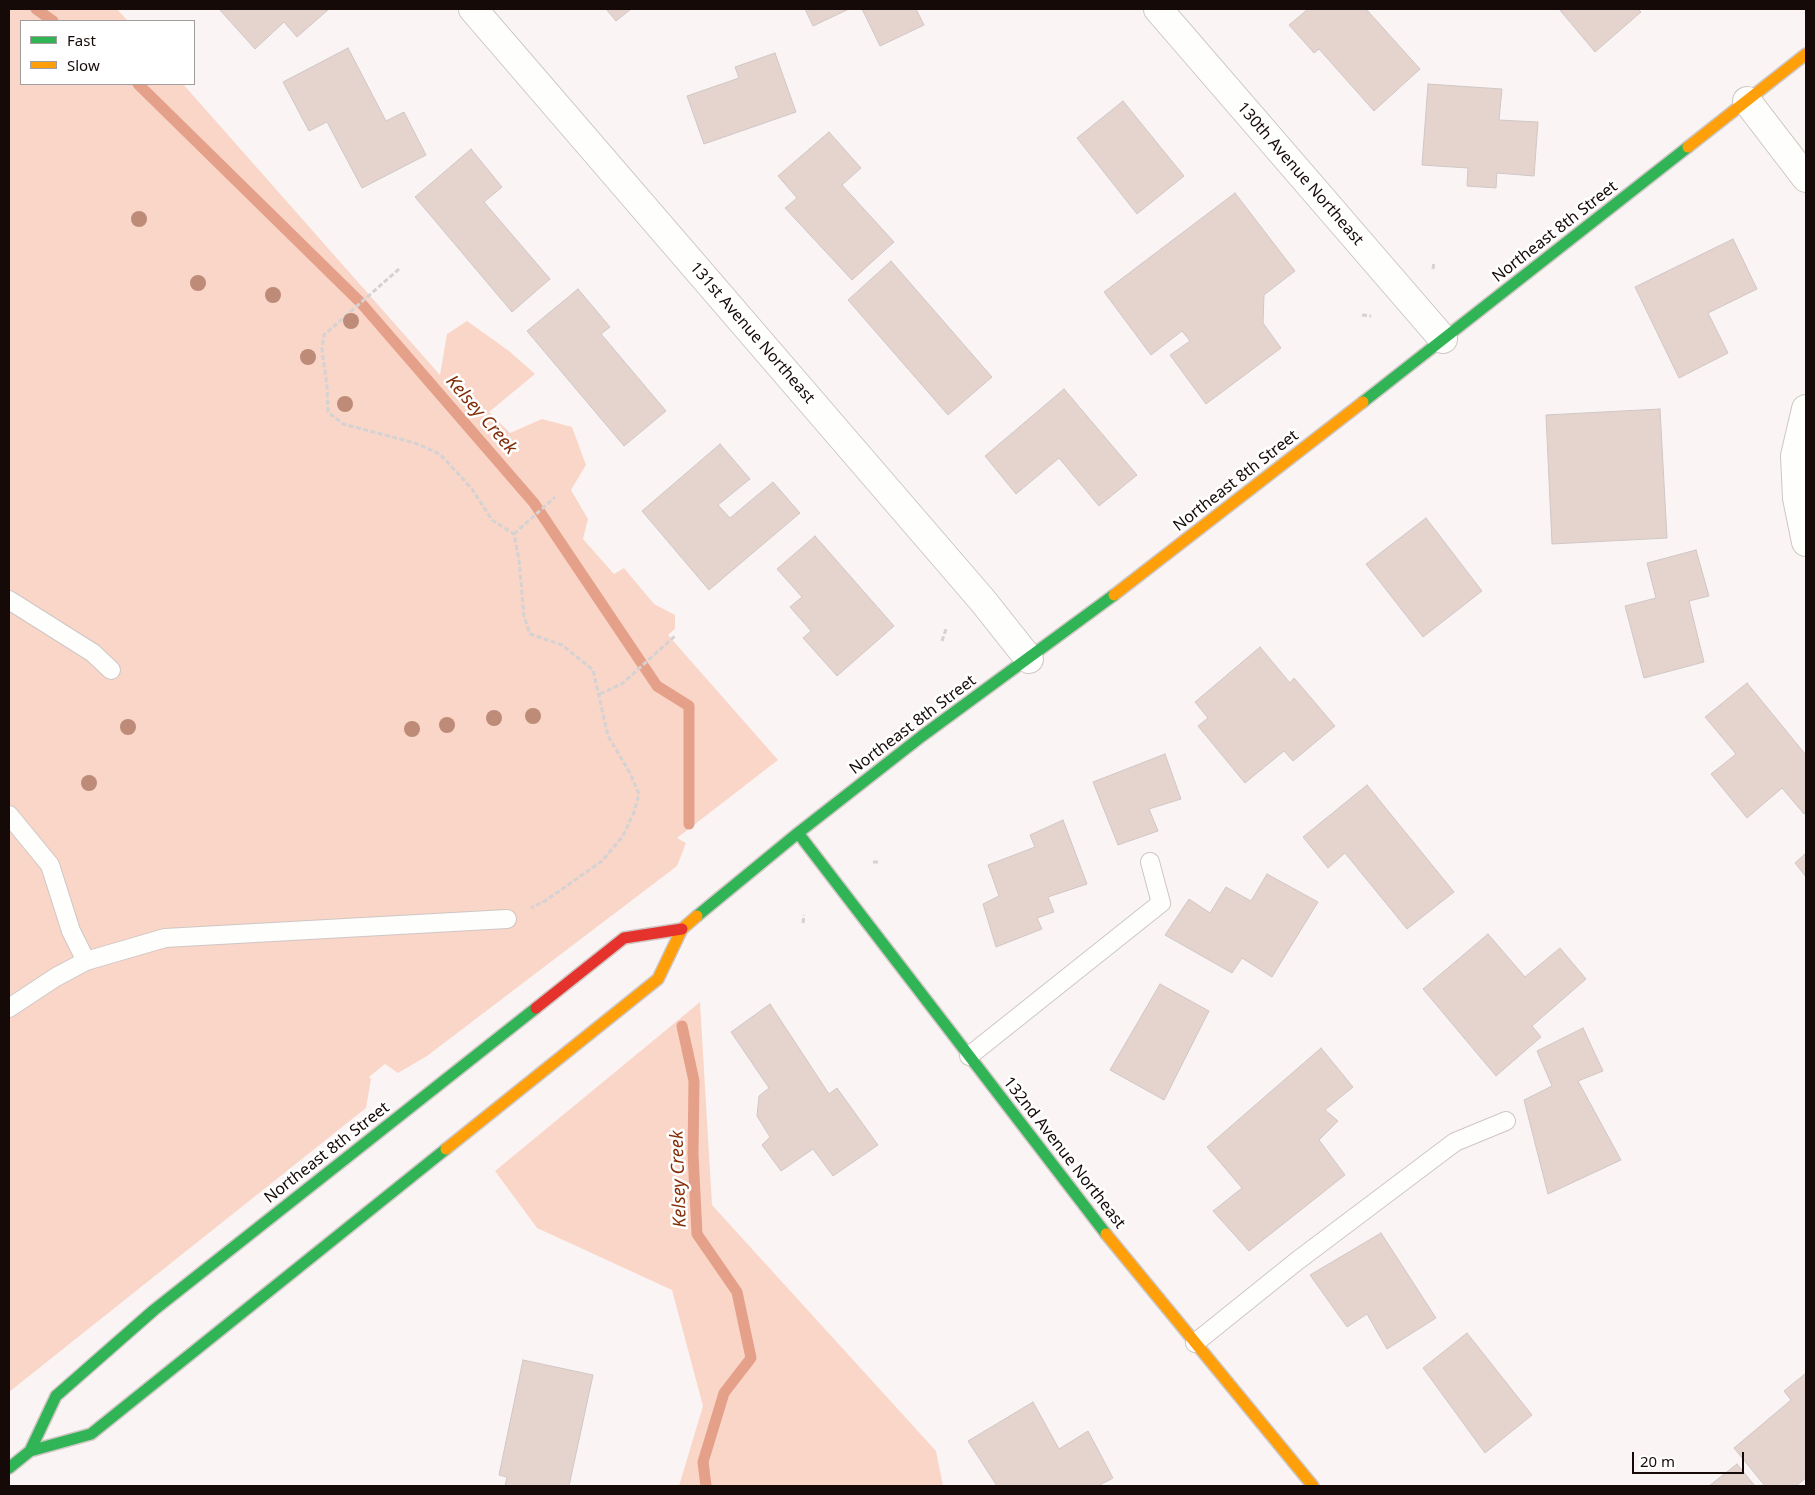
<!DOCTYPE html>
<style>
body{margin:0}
#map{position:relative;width:1815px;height:1495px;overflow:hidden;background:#faf5f4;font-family:"Noto Sans",sans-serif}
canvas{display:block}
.frame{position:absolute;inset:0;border:10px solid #150a07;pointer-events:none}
.legend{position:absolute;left:20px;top:20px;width:175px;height:65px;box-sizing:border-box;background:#fff;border:1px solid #a19d9c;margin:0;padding:6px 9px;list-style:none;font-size:15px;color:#150a07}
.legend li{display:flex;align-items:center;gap:10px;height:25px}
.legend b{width:25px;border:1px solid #a19d9c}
.scale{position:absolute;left:1632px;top:1452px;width:112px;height:22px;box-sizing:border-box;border:2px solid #150a07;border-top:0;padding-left:6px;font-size:15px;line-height:18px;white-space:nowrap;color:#150a07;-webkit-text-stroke:4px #fff;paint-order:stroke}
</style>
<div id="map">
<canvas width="1815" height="1495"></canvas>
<div class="frame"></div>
<ul class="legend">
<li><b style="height:6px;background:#30b455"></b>Fast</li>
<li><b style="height:6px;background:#ff9f0a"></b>Slow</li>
</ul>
<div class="scale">20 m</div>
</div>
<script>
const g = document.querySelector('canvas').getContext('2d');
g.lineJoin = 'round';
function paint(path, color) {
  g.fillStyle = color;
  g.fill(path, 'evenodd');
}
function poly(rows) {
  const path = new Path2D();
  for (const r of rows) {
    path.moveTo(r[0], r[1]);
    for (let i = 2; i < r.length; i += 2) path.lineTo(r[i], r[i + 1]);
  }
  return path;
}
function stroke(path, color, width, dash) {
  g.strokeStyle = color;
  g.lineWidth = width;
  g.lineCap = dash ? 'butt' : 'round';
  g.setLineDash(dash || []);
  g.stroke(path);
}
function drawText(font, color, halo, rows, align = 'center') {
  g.font = font + ' "Noto Sans",sans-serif';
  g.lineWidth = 5;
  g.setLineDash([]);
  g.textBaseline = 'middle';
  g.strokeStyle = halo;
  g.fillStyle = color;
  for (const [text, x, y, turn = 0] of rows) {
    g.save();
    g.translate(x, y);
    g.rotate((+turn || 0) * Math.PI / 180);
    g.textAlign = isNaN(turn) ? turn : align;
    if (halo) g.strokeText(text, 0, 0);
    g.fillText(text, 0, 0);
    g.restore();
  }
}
paint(poly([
 [9,9,117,9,128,21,21,21,21,84,183,84,440,375,447,334,467,321,509,351,535,374,489,412,510,433,542,419,572,427,586,465,571,490,588,519,583,539,614,574,624,568,654,604,675,615,675,629,668,635,778,760,677,838,686,843,677,866,427,1056,398,1073,385,1064,369,1077,371,1079,366,1108,9,1392],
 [700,1002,712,1205,936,1451,943,1486,679,1486,703,1406,672,1290,537,1228,495,1171]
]), '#fad6c9');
stroke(poly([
 [36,9,53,21],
 [138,84,361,303,534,503,657,686,689,706,689,824],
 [682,1026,694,1081,693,1154,697,1234,737,1292,751,1358,724,1393,703,1462,706,1486]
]), '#e4a088', 11);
const building = poly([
 [219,9,329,9,297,37,284,22,255,49,219,9],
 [606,9,631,9,616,21,606,9],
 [805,9,849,9,813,26,805,9],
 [862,9,916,9,924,25,880,46,862,9],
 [1308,9,1366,9,1420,69,1374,111,1319,49,1314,53,1289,25,1308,9],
 [1559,9,1638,9,1641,12,1595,52,1559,9],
 [348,48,386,121,404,112,426,155,362,188,327,122,309,131,283,82,348,48],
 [775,53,796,112,704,144,687,96,739,78,735,67,775,53],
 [1428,84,1502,89,1499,120,1538,122,1534,176,1497,173,1496,188,1467,186,1468,168,1422,165,1428,84],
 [1123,101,1184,176,1137,214,1077,138,1123,101],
 [829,132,861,168,842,185,894,242,852,280,785,208,797,198,778,176,829,132],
 [471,149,502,187,484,202,550,279,512,312,415,197,471,149],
 [1235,193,1295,271,1264,295,1263,323,1281,348,1206,404,1170,355,1190,341,1182,331,1151,355,1104,292,1235,193],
 [1733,239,1757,289,1708,313,1728,353,1679,378,1635,287,1733,239],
 [891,261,992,377,948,415,848,300,891,261],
 [578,289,610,327,601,334,666,411,624,446,527,331,578,289],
 [1064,389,1137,475,1099,506,1059,458,1016,494,985,456,1064,389],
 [1660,409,1667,538,1552,544,1546,415,1660,409],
 [720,444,750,479,718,505,730,518,773,482,800,513,709,590,642,511,720,444],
 [1426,518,1482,591,1423,637,1366,564,1426,518],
 [815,536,894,626,837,676,803,638,811,631,790,607,802,597,777,569,815,536],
 [1696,550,1709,596,1689,601,1704,662,1644,678,1625,606,1656,598,1647,563,1696,550],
 [1260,647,1290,683,1294,678,1335,726,1293,761,1284,751,1245,783,1198,726,1208,718,1195,702,1260,647],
 [1747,683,1806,755,1806,812,1804,814,1782,788,1747,818,1711,774,1736,754,1705,717,1747,683],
 [1165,754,1181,799,1149,809,1158,831,1118,845,1093,782,1165,754],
 [1367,785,1454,892,1407,929,1345,853,1328,868,1303,837,1367,785],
 [1063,820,1087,884,1048,897,1054,912,1037,918,1042,929,996,947,983,904,999,896,988,865,1035,847,1030,835,1063,820],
 [1806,853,1806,877,1795,863,1806,853],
 [1267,874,1318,902,1272,977,1242,958,1232,973,1165,935,1189,899,1210,913,1226,887,1251,901,1267,874],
 [1488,934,1525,977,1560,948,1586,979,1532,1026,1541,1037,1496,1076,1423,989,1488,934],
 [1160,984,1209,1011,1164,1100,1110,1070,1160,984],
 [770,1004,829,1094,837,1088,878,1145,833,1176,813,1149,781,1171,762,1145,770,1137,757,1116,759,1096,769,1088,731,1032,770,1004],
 [1583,1028,1603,1071,1578,1081,1621,1160,1548,1194,1524,1100,1552,1086,1537,1051,1583,1028],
 [1321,1048,1353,1087,1325,1110,1338,1121,1319,1140,1345,1175,1249,1251,1213,1211,1242,1188,1207,1147,1321,1048],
 [1381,1233,1436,1318,1387,1349,1367,1314,1347,1327,1310,1275,1381,1233],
 [1467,1333,1532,1415,1485,1453,1423,1368,1467,1333],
 [523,1360,593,1375,569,1486,505,1486,507,1477,499,1475,523,1360],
 [1806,1373,1806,1478,1796,1486,1765,1486,1734,1448,1791,1400,1784,1391,1806,1373],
 [1033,1402,1059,1449,1088,1431,1113,1478,1098,1486,997,1486,968,1441,1033,1402],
 [1737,1464,1755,1486,1709,1486,1737,1464]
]);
paint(building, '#e5d3ce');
stroke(building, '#d0c7c5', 1);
const lane = poly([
 [9,600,93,653,111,670],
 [9,815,50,865,71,931,86,961],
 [9,1008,56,977,86,961,165,938,507,919],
 [969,1056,1161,903,1150,862],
 [1195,1343,1297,1261,1455,1142,1506,1121]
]);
const street = poly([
 [473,9,983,601,1029,659],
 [1158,9,1443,339],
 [1747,101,1806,178],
 [1806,409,1795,456,1797,498,1806,542]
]);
const fast = poly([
 [1363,402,1688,147],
 [798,833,1106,1234],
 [697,916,798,833,922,736,1114,595],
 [30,1451,56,1396,154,1310,536,1008],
 [9,1468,30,1451,91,1434,446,1149]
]);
const slow = poly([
 [1688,147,1806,54],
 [1114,595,1363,402],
 [446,1149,658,979,682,929,697,916],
 [1106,1234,1313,1486]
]);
const jam = poly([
 [536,1008,624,938,682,929]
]);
stroke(lane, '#cec6c3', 20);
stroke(street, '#cec6c3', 30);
stroke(fast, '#cec6c3', 14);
stroke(slow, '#cec6c3', 14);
stroke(jam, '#cec6c3', 14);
stroke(poly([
 [399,269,324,335,322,350,327,386,328,412,343,424,415,443,440,454,472,489,492,520,514,534,519,560,524,616,530,634,562,645,593,670,608,736,630,773,639,794,634,812,623,836,602,861,545,901,531,908],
 [1433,269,1434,262],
 [1362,315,1371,316],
 [514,534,555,497],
 [942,641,946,629],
 [600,694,623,683,675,636],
 [873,862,880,862],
 [803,923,804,915]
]), '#d4d2d2', 3, [5, 2.5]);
stroke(lane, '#fefefd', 18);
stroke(street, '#fefefd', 28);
stroke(fast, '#30b455', 11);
stroke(slow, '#ff9f0a', 11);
stroke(jam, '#e5322d', 11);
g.fillStyle = '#bd8b78';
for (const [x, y] of [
 [139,219],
 [198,283],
 [273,295],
 [351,321],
 [308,357],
 [345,404],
 [533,716],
 [494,718],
 [447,725],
 [128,727],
 [412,729],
 [89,783]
]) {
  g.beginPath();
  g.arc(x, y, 8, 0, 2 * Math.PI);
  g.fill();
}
drawText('16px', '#150a07', '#fff', [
 ["130th Avenue Northeast",1300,174,49],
 ["Northeast 8th Street",1555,232,-38],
 ["131st Avenue Northeast",752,333,49],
 ["Northeast 8th Street",1236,481,-38],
 ["Northeast 8th Street",913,725,-37],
 ["Northeast 8th Street",327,1153,-38],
 ["132nd Avenue Northeast",1064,1153,52]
]);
drawText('italic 18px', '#832e09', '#fff', [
 ["Kelsey Creek",481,415,49],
 ["Kelsey Creek",679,1179,-92]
]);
</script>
